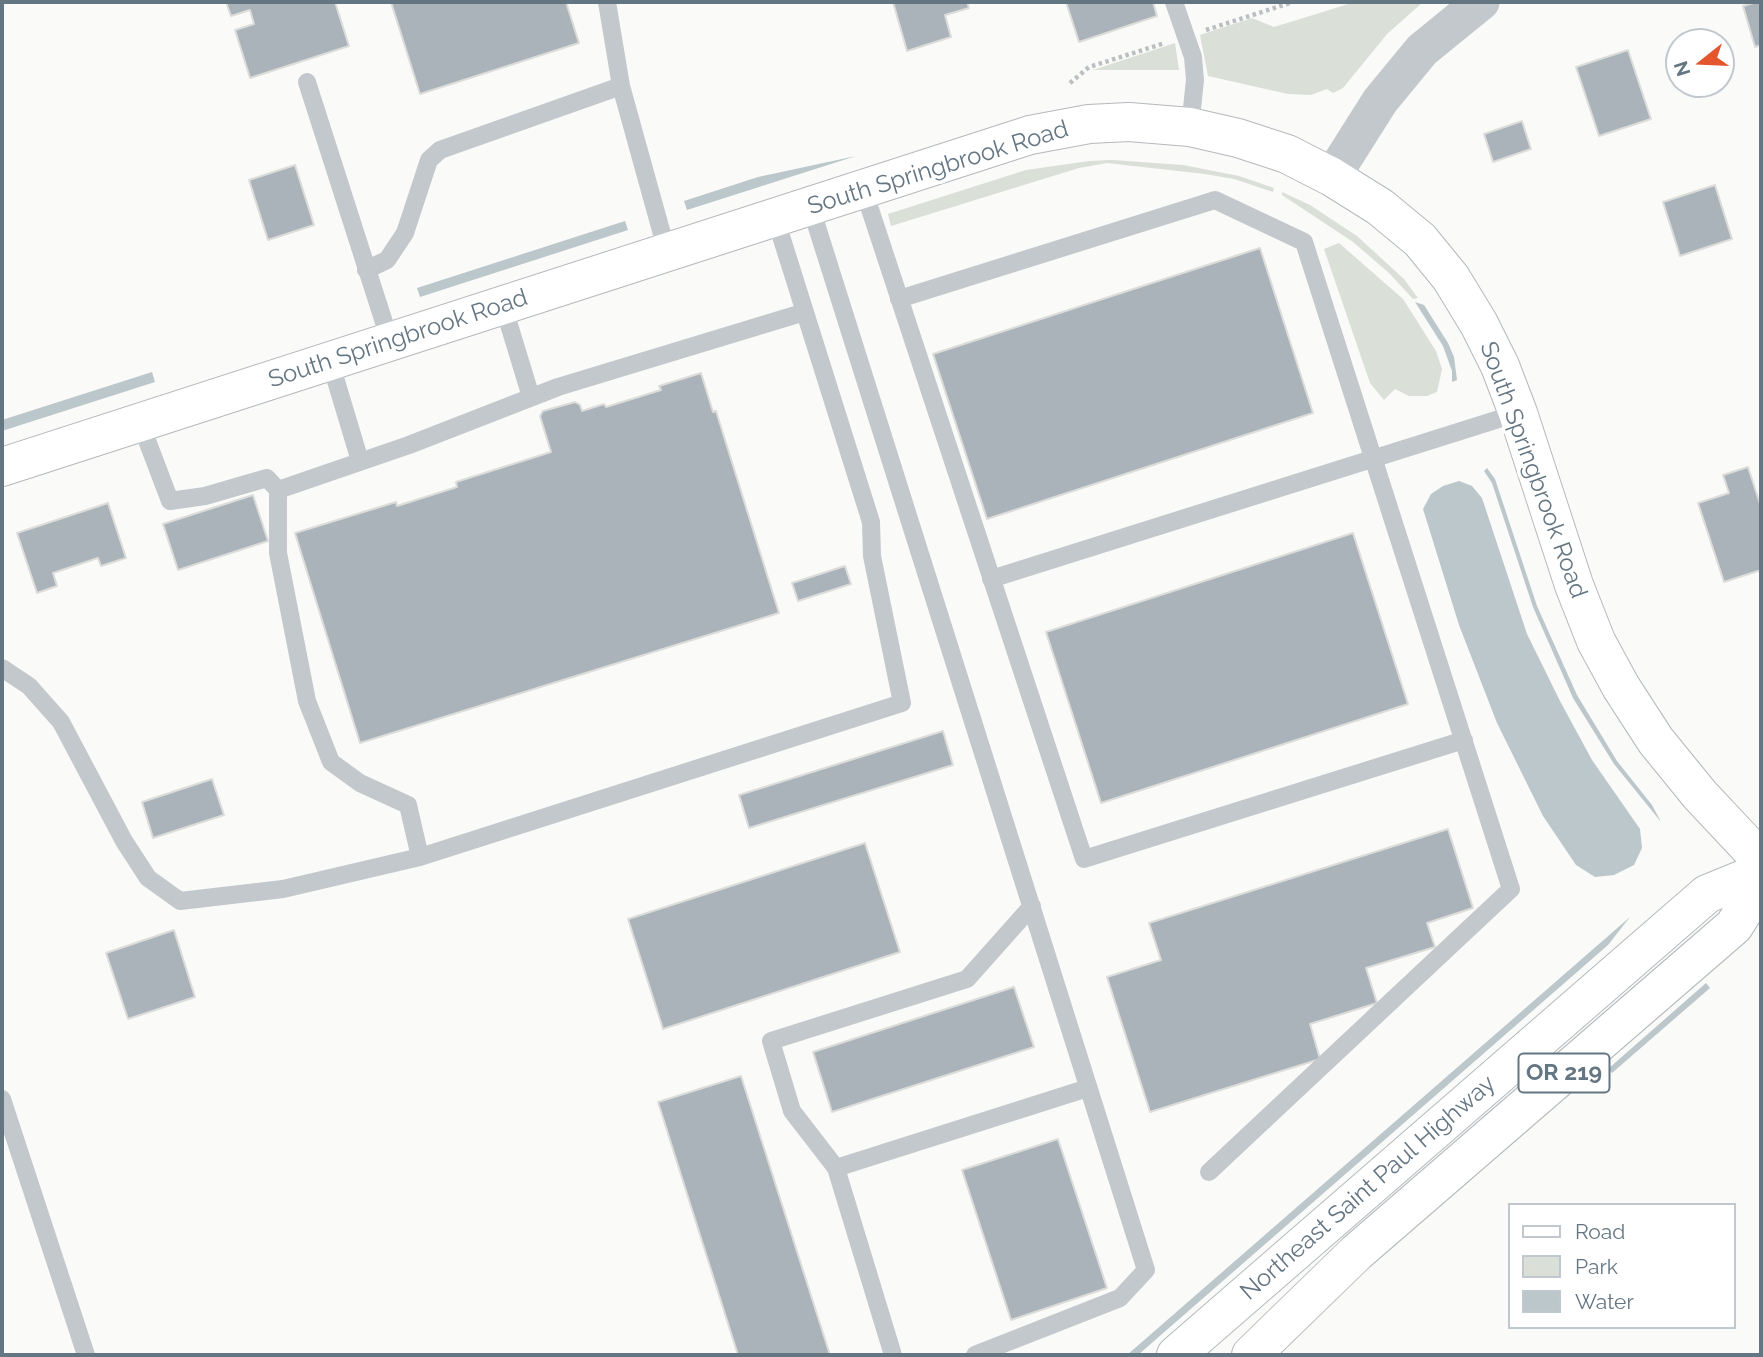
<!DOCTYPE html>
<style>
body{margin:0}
#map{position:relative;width:1763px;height:1357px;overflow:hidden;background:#fafaf8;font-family:Raleway,sans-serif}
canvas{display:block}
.frame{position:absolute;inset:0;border:4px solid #657683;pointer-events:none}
.legend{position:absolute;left:1508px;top:1203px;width:228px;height:126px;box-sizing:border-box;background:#fff;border:2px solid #c1c8cd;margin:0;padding:9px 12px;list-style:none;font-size:21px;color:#657683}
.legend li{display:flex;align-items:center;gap:14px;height:35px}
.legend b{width:35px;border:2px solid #c1c8cd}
.north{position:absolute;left:1665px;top:28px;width:70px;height:70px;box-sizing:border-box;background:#fff;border:2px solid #c1c8cd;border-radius:50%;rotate:252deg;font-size:19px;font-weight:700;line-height:28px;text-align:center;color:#657683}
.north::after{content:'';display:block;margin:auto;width:24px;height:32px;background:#e4572e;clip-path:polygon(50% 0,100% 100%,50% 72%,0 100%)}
</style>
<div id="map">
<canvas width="1763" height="1357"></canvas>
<div class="frame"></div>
<ul class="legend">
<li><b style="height:9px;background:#fff"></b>Road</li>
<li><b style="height:19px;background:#dadfd7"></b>Park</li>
<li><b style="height:19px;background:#bbc7cb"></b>Water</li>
</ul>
<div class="north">N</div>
</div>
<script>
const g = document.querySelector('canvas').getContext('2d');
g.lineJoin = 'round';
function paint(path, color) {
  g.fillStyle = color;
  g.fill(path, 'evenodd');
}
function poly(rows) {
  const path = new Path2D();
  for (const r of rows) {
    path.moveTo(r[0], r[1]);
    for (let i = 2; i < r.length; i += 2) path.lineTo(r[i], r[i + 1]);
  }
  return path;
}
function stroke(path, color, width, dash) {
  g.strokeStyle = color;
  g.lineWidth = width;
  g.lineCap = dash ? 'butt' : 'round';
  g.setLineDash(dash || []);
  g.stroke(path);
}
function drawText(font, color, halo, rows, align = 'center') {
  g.font = font + ' Raleway,sans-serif';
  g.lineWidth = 7;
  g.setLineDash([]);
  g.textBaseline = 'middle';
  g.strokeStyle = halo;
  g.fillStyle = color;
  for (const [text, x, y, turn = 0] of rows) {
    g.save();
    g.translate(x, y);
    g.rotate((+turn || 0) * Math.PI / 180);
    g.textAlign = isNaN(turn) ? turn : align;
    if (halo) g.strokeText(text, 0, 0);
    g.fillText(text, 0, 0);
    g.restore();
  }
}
paint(poly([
 [1355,2,1423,2,1387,34,1343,88,1333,93,1327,89,1311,95,1288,94,1208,76,1200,35,1252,18,1274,27],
 [1175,43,1179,70,1093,70],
 [1112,160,1183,165,1239,176,1274,188,1273,192,1234,179,1205,174,1107,163,1079,168,891,226,888,214,1026,170,1089,161],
 [1282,192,1310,205,1357,236,1404,279,1418,298,1413,299,1389,273,1353,242,1282,195],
 [1339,243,1403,299,1436,351,1442,369,1437,392,1427,396,1409,396,1395,389,1384,400,1370,383,1324,249]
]), '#dadfd7');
paint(poly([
 [856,156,687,210,684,201,758,177],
 [625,221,628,230,420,297,417,288],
 [1415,302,1424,305,1448,343,1454,357,1457,380,1452,382,1452,371,1443,346],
 [152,372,155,382,2,431,2,420],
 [1487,468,1495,479,1537,606,1577,695,1617,761,1652,805,1661,822,1614,764,1573,698,1533,607,1492,483,1484,471],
 [1459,481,1472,486,1482,498,1527,634,1560,701,1592,760,1640,829,1642,848,1634,865,1614,875,1595,877,1576,865,1543,816,1497,723,1459,625,1423,509,1431,494,1443,486],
 [1630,917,1608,945,1138,1355,1127,1355],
 [1706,983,1710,988,1612,1073,1608,1069]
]), '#bbc7cb');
const building = poly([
 [226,2,335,2,349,46,250,78,235,30,254,24,250,10,231,16,226,2],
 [391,2,566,2,579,43,420,94,391,2],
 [893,2,967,2,969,8,945,15,951,37,907,51,893,2],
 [1066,2,1153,2,1157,16,1079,42,1066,2],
 [1757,2,1761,2,1761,45,1755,47,1743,6,1757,2],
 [1628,50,1651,119,1599,136,1576,67,1628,50],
 [1522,121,1531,149,1493,162,1484,134,1522,121],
 [295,165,314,225,268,240,249,180,295,165],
 [1715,185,1732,239,1680,256,1663,202,1715,185],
 [1260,248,1313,413,987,519,933,354,1260,248],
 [701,373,713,412,716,411,779,613,360,743,295,533,396,502,397,506,457,487,456,482,551,452,540,416,543,411,575,402,580,405,582,411,604,404,606,407,661,390,659,386,701,373],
 [1748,467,1761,507,1761,570,1724,582,1698,503,1729,493,1723,475,1748,467],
 [253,495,268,541,178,570,163,524,253,495],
 [108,503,126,558,101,566,98,558,53,573,57,586,37,593,17,533,108,503],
 [1353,533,1408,704,1101,803,1046,632,1353,533],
 [845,566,851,584,798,601,792,583,845,566],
 [943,731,953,765,749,828,739,795,943,731],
 [212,779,224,815,153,838,142,802,212,779],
 [1448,829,1473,908,1427,923,1435,947,1366,968,1377,1003,1310,1024,1320,1059,1150,1112,1107,977,1161,960,1149,923,1448,829],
 [865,843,900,952,663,1029,628,919,865,843],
 [174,930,195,997,128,1019,106,953,174,930],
 [1014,987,1034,1047,832,1112,813,1052,1014,987],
 [741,1076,830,1355,738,1355,658,1102,741,1076],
 [1058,1139,1107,1288,1011,1320,962,1170,1058,1139]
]);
paint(building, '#aab3b9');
stroke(building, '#dcdcda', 2);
const primary = poly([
 [1176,1355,1707,894,1761,872],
 [1251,1355,1356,1253,1734,926,1761,883]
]);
const trunk = poly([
 [2,467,1030,135,1089,124,1129,122,1190,127,1238,138,1287,154,1332,177,1380,207,1420,240,1451,278,1479,324,1500,366,1518,413,1574,585,1596,641,1621,687,1656,741,1700,795,1761,860]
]);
stroke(primary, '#b5babe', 40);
stroke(trunk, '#b4b9bd', 40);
stroke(poly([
 [1206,30,1293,2],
 [1070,83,1089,67,1165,43]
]), '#bbbfc2', 4.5, [3.5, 3.5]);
stroke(poly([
 [607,2,621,86,667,252],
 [1174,2,1193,57,1195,80,1190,127],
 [307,82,390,341],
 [863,188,1084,859,1464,740],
 [810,205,1146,1270,1120,1298,975,1355],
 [366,270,387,260,405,233,429,160,440,150,621,86],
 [899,299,1215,200,1304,242,1511,889,1209,1172],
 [503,305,531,397],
 [330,361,360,461],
 [140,422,170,501,205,496,267,478,278,490],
 [991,579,1518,413],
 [2,668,29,686,61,722,124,841,148,878,180,901,283,889,420,857,902,703,872,556,871,522,775,217],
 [420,857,408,805,360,783,331,762,307,701,278,553,278,490,409,445,558,387,805,312],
 [2,1099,86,1355],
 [836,1168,792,1111,771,1041,967,979,1032,906],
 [893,1355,836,1168,1088,1088]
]), '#c3c8cc', 18);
stroke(poly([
 [1332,177,1380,101,1422,50,1481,2]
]), '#c3c8cc', 37);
stroke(primary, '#fff', 38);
stroke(trunk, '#fff', 38);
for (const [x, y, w] of [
 [1564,1073,91]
]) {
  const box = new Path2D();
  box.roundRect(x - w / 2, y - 19.5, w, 39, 5);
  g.fillStyle = '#fff';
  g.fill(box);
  stroke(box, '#657683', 2);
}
drawText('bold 23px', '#657683', null, [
 ["OR 219",1564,1073]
]);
drawText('24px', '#657683', '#fff', [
 ["South Springbrook Road",938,168,-17],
 ["South Springbrook Road",398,339,-18],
 ["South Springbrook Road",1533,470,70],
 ["Northeast Saint Paul Highway",1368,1188,-41]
]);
</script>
